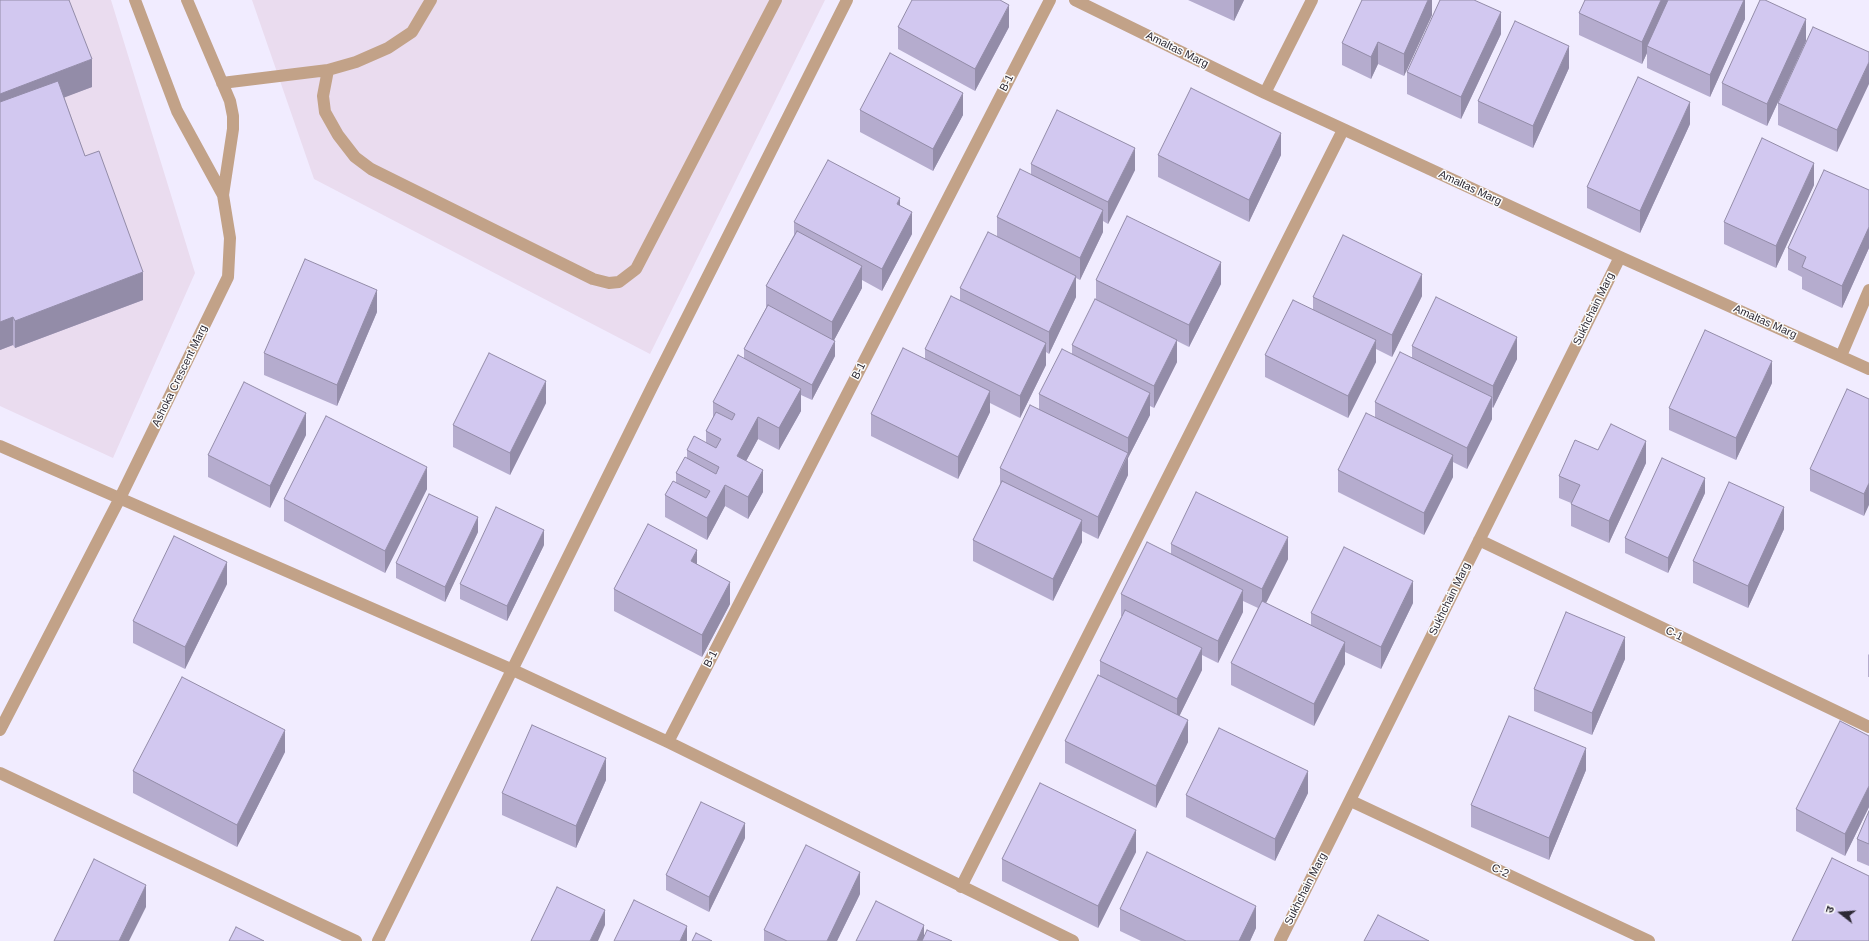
<!DOCTYPE html>
<meta charset="utf-8">
<style>
body{margin:0}
#map{position:relative;width:1869px;height:941px;overflow:hidden;background:#f1ecff;font-family:Arial,"Noto Sans Devanagari",sans-serif}
canvas{display:block}
.north{position:absolute;left:1821px;top:893px;width:40px;height:40px;-webkit-text-stroke:3px #fdfdfd;paint-order:stroke;rotate:287deg;font-size:11px;font-weight:700;line-height:16px;text-align:center;color:#2c2934}
.north::after{content:'';display:block;margin:auto;width:14px;height:18px;background:#2c2934;clip-path:polygon(50% 0,100% 100%,50% 72%,0 100%)}
</style>
<div id="map">
<canvas width="1869" height="941"></canvas>
<div class="north">उ</div>
</div>
<script>
const g = document.querySelector('canvas').getContext('2d');
g.lineJoin = 'round';
function paint(path, color) {
  g.fillStyle = color;
  g.fill(path, 'evenodd');
}
function poly(rows) {
  const path = new Path2D();
  for (const r of rows) {
    path.moveTo(r[0], r[1]);
    for (let i = 2; i < r.length; i += 2) path.lineTo(r[i], r[i + 1]);
  }
  return path;
}
function stroke(path, color, width, dash) {
  g.strokeStyle = color;
  g.lineWidth = width;
  g.lineCap = dash ? 'butt' : 'round';
  g.setLineDash(dash || []);
  g.stroke(path);
}
function drawText(font, color, halo, rows, align = 'center') {
  g.font = font + ' Arial,sans-serif';
  g.lineWidth = 3;
  g.setLineDash([]);
  g.textBaseline = 'middle';
  g.strokeStyle = halo;
  g.fillStyle = color;
  for (const [text, x, y, turn = 0] of rows) {
    g.save();
    g.translate(x, y);
    g.rotate((+turn || 0) * Math.PI / 180);
    g.textAlign = isNaN(turn) ? turn : align;
    if (halo) g.strokeText(text, 0, 0);
    g.fillText(text, 0, 0);
    g.restore();
  }
}
paint(poly([
 [0,0,111,0,195,273,113,458,0,406],
 [252,0,825,0,650,354,314,179]
]), '#eadcef');
stroke(poly([
 [135,0,177,111,223,195],
 [1075,0,1265,93,1620,257,1869,369],
 [328,70,323,96,325,112,338,135,355,157,371,169,593,279,609,283,619,282,636,269,776,0],
 [222,83,328,70,356,62,388,48,412,32,431,0],
 [1265,93,1312,0],
 [1841,356,1869,290],
 [0,446,513,670,668,742,1073,941],
 [1479,540,1869,727],
 [0,730,120,498,228,277,230,238,223,195,233,129,233,116,230,101,187,0],
 [668,742,1050,0],
 [0,773,356,941],
 [1351,801,1649,941],
 [961,887,1343,130],
 [378,941,652,387,847,0],
 [1280,941,1620,257]
]), '#c2a288', 12);
paint(poly([
 [0,0,92,87,64,97,85,156,143,300,15,348,13,345,0,350],
 [1188,0,1244,0,1234,21],
 [1432,0,1432,15,1404,76,1378,64,1371,79,1342,65,1342,43],
 [1745,0,1745,19,1710,97,1647,68,1647,53,1642,64,1579,35,1579,13],
 [898,27,1009,27,975,91,898,49],
 [1501,34,1461,119,1407,94,1407,72],
 [1806,41,1767,126,1722,105,1722,83],
 [1869,52,1837,152,1778,125,1778,103],
 [1569,68,1533,148,1478,123,1478,101],
 [860,110,963,115,933,171,860,132],
 [1690,124,1640,233,1587,208,1587,187],
 [1158,155,1281,155,1249,222,1158,177],
 [1031,164,1135,170,1108,224,1103,221,1103,232,1080,280,1076,278,1076,297,1049,354,1046,352,1046,365,1020,418,990,403,990,412,958,479,871,436,871,414,925,359,925,349,960,300,960,288,997,237,997,217,1031,175],
 [1814,185,1776,268,1724,244,1724,222],
 [1869,190,1869,248,1842,308,1802,289,1802,277,1788,270,1788,248],
 [900,206,912,234,882,291,862,280,862,288,834,340,835,356,812,400,801,395,801,411,779,450,758,439,746,461,763,492,748,519,725,506,707,540,665,517,665,495,676,482,676,473,687,459,687,450,706,443,706,431,713,418,713,402,744,359,744,349,766,308,766,286,794,235,794,222],
 [1096,280,1221,284,1189,347,1177,341,1177,362,1154,408,1150,406,1150,415,1128,458,1128,475,1098,539,1082,531,1082,542,1053,601,973,561,973,540,1000,485,1000,468,1039,409,1039,394,1072,354,1072,345,1096,300],
 [1422,296,1392,357,1376,349,1376,362,1348,418,1265,377,1265,355,1313,309,1313,297],
 [377,312,337,406,264,375,264,353],
 [1412,346,1517,359,1493,408,1492,407,1492,419,1467,469,1453,462,1453,477,1424,535,1338,492,1338,470,1375,417,1375,402,1412,357],
 [1772,383,1736,460,1669,430,1669,408],
 [1869,399,1864,516,1810,491,1810,469],
 [546,403,510,475,453,447,453,425],
 [306,435,270,508,208,477,208,455],
 [1598,450,1646,463,1609,543,1571,526,1571,503,1559,498,1559,476],
 [427,489,385,573,284,521,284,499],
 [1705,493,1668,573,1625,553,1625,538],
 [1784,529,1748,608,1693,583,1693,561],
 [478,532,445,602,396,578,396,563],
 [1171,544,1288,559,1266,603,1311,625,1311,613,1413,603,1381,669,1345,652,1345,664,1314,726,1231,685,1231,663,1258,608,1243,601,1243,612,1218,663,1202,655,1202,670,1179,716,1188,742,1156,808,1065,763,1065,741,1100,676,1100,661,1122,616,1121,616,1121,594,1171,554],
 [544,545,507,621,460,599,460,584],
 [697,564,730,604,702,657,614,611,614,589],
 [227,584,185,669,133,643,133,621],
 [1869,654,1869,677,1868,677,1868,655],
 [1625,659,1592,735,1534,711,1534,689],
 [1869,736,1869,807,1845,856,1796,831,1796,809],
 [285,752,237,847,133,793,133,771],
 [1586,770,1549,860,1471,827,1471,805],
 [606,780,576,848,502,815,502,793],
 [1308,793,1275,861,1186,817,1186,795],
 [1869,811,1869,866,1857,861,1857,839],
 [745,838,709,912,666,890,666,875],
 [1136,852,1098,928,1002,881,1002,859],
 [860,894,837,941,764,941,764,930],
 [1120,909,1256,928,1250,941,1141,941,1120,931]
]), '#b5acce');
paint(poly([
 [1234,0,1244,0,1234,21],
 [1428,0,1432,0,1432,15,1404,76,1404,54],
 [1661,0,1671,0,1647,46,1647,53,1642,64,1642,42],
 [1744,0,1745,0,1745,19,1710,97,1710,75],
 [1009,5,1009,27,975,91,975,69],
 [1501,12,1501,34,1461,119,1461,97],
 [1806,19,1806,41,1767,126,1767,104],
 [1378,42,1378,64,1371,79,1371,57],
 [1569,46,1569,68,1533,148,1533,126],
 [92,59,92,87,0,122,0,94],
 [1869,62,1869,84,1837,152,1837,130],
 [963,93,963,115,933,171,933,149],
 [1690,102,1690,124,1640,233,1640,211],
 [1281,133,1281,155,1249,222,1249,200],
 [1135,148,1135,170,1108,224,1108,202],
 [1814,163,1814,185,1776,268,1776,246],
 [900,198,900,220,897,204],
 [1103,210,1103,232,1080,280,1080,258],
 [912,212,912,234,882,291,882,269],
 [1869,227,1869,248,1842,308,1842,286],
 [1221,262,1221,284,1189,347,1189,325],
 [862,266,862,288,832,344,832,322],
 [143,272,143,300,15,348,15,321],
 [1422,274,1422,296,1392,357,1392,335],
 [1076,276,1076,297,1049,354,1049,332],
 [377,290,377,312,337,406,337,385],
 [13,317,13,345,0,350,0,322],
 [1517,337,1517,359,1493,408,1493,386],
 [1177,340,1177,362,1154,408,1154,386],
 [1376,340,1376,362,1348,418,1348,396],
 [835,341,835,356,812,400,812,385],
 [1046,343,1046,365,1020,418,1020,396],
 [1772,361,1772,383,1736,460,1736,438],
 [546,381,546,403,510,475,510,453],
 [801,389,801,411,779,450,779,428],
 [990,391,990,412,958,479,958,457],
 [1150,393,1150,415,1128,458,1128,475,1098,539,1098,517,1128,455,1128,438],
 [1492,397,1492,419,1467,469,1467,448],
 [306,413,306,435,270,508,270,486],
 [758,417,758,439,737,478,737,456],
 [1646,441,1646,463,1609,543,1609,521],
 [1453,455,1453,477,1424,535,1424,513],
 [427,467,427,489,385,573,385,551],
 [763,470,763,492,748,519,748,497],
 [1705,478,1705,493,1668,573,1668,558],
 [1869,483,1869,505,1864,516,1864,494],
 [725,485,725,506,707,540,707,518],
 [1784,507,1784,529,1748,608,1748,586],
 [478,517,478,532,445,602,445,587],
 [1082,520,1082,542,1053,601,1053,579],
 [544,530,544,545,507,621,507,606],
 [1288,537,1288,559,1262,611,1262,589],
 [697,550,697,572,691,561],
 [227,562,227,584,185,669,185,647],
 [1413,581,1413,603,1381,669,1381,647],
 [730,582,730,604,702,657,702,635],
 [1243,590,1243,612,1218,663,1218,641],
 [1625,637,1625,659,1592,735,1592,713],
 [1345,642,1345,664,1314,726,1314,704],
 [1202,648,1202,670,1177,721,1177,699],
 [1188,720,1188,742,1156,808,1156,786],
 [285,730,285,752,237,847,237,825],
 [1586,748,1586,770,1549,860,1549,838],
 [606,758,606,780,576,848,576,826],
 [1308,771,1308,793,1275,861,1275,839],
 [1869,786,1869,807,1845,856,1845,834],
 [745,823,745,838,709,912,709,897],
 [1136,830,1136,852,1098,928,1098,906],
 [860,872,860,894,837,941,827,941],
 [146,885,146,907,129,941,119,941],
 [1256,906,1256,928,1250,941,1239,941],
 [605,910,605,925,598,941,590,941],
 [924,925,924,941,917,941],
 [687,926,687,941,680,941]
]), '#938ca8');
const building = poly([
 [0,0,69,0,92,59,0,94,0,0],
 [912,0,1000,0,1009,5,975,69,898,27,912,0],
 [1362,0,1428,0,1404,54,1378,42,1371,57,1342,43,1362,0],
 [1440,0,1474,0,1501,12,1461,97,1407,72,1440,0],
 [1585,0,1661,0,1642,42,1579,13,1585,0],
 [1668,0,1744,0,1710,75,1647,46,1668,0],
 [1760,0,1765,0,1806,19,1767,104,1722,83,1760,0],
 [1515,21,1569,46,1533,126,1478,101,1515,21],
 [1813,27,1869,52,1869,62,1837,130,1778,103,1813,27],
 [890,53,963,93,933,149,860,110,890,53],
 [1638,77,1690,102,1640,211,1587,187,1638,77],
 [58,81,85,156,99,151,143,272,15,321,13,317,0,322,0,102,58,81],
 [1191,88,1281,133,1249,200,1158,155,1191,88],
 [1057,110,1135,148,1108,202,1031,164,1057,110],
 [1762,138,1814,163,1776,246,1724,222,1762,138],
 [828,160,900,198,897,204,912,212,882,269,794,222,828,160],
 [1020,169,1103,210,1080,258,997,217,1020,169],
 [1824,170,1869,190,1869,227,1842,286,1802,267,1806,257,1788,248,1824,170],
 [1127,216,1221,262,1189,325,1096,280,1127,216],
 [797,231,862,266,832,322,766,286,797,231],
 [988,232,1076,276,1049,332,960,288,988,232],
 [1343,235,1422,274,1392,335,1313,297,1343,235],
 [305,259,377,290,337,385,264,353,305,259],
 [951,296,1046,343,1020,396,925,349,951,296],
 [1436,297,1517,337,1493,386,1412,346,1436,297],
 [1095,299,1177,340,1154,386,1072,345,1095,299],
 [1293,300,1376,340,1348,396,1265,355,1293,300],
 [768,305,835,341,812,385,744,349,768,305],
 [1705,330,1772,361,1736,438,1669,408,1705,330],
 [903,348,990,391,958,457,871,414,903,348],
 [1062,349,1150,393,1128,438,1039,394,1062,349],
 [1400,352,1492,397,1467,448,1375,402,1400,352],
 [489,353,546,381,510,453,453,425,489,353],
 [738,355,801,389,779,428,758,417,737,456,763,470,748,497,725,485,707,518,665,495,673,481,706,498,710,491,676,473,685,457,716,474,719,467,687,450,694,436,716,448,721,439,706,431,716,412,732,420,735,414,713,402,738,355],
 [244,382,306,413,270,486,208,455,244,382],
 [1847,389,1869,399,1869,483,1864,494,1810,469,1847,389],
 [1030,405,1128,453,1098,517,1000,468,1030,405],
 [1366,413,1453,455,1424,513,1338,470,1366,413],
 [326,416,427,467,385,551,284,499,326,416],
 [1611,424,1646,441,1609,521,1571,504,1580,485,1559,476,1575,440,1598,450,1611,424],
 [1662,458,1705,478,1668,558,1625,538,1662,458],
 [1002,481,1082,520,1053,579,973,540,1002,481],
 [1729,482,1784,507,1748,586,1693,561,1729,482],
 [1196,492,1288,537,1262,589,1171,544,1196,492],
 [429,494,478,517,445,587,396,563,429,494],
 [496,507,544,530,507,606,460,584,496,507],
 [648,524,697,550,691,561,730,582,702,635,614,589,648,524],
 [174,536,227,562,185,647,133,621,174,536],
 [1147,542,1243,590,1218,641,1121,594,1147,542],
 [1344,547,1413,581,1381,647,1311,613,1344,547],
 [1262,601,1345,642,1314,704,1231,663,1262,601],
 [1125,610,1202,648,1177,699,1100,661,1125,610],
 [1566,612,1625,637,1592,713,1534,689,1566,612],
 [1098,675,1188,720,1156,786,1065,741,1098,675],
 [182,677,285,730,237,825,133,771,182,677],
 [1509,716,1586,748,1549,838,1471,805,1509,716],
 [1840,721,1869,736,1869,786,1845,834,1796,809,1840,721],
 [532,725,606,758,576,826,502,793,532,725],
 [1219,728,1308,771,1275,839,1186,795,1219,728],
 [1040,783,1136,830,1098,906,1002,859,1040,783],
 [701,802,745,823,709,897,666,875,701,802],
 [1869,811,1869,844,1857,839,1869,811],
 [806,845,860,872,827,941,787,941,764,930,806,845],
 [1147,852,1256,906,1239,941,1186,941,1120,909,1147,852],
 [1832,858,1869,876,1869,941,1792,941,1832,858],
 [94,859,146,885,119,941,54,941,94,859],
 [557,887,605,910,590,941,531,941,557,887],
 [634,900,687,926,680,941,614,941,634,900],
 [876,901,924,925,917,941,856,941,876,901],
 [1378,915,1429,941,1364,941,1378,915],
 [236,927,264,941,229,941,236,927],
 [927,930,952,941,922,941,927,930],
 [696,933,712,941,692,941,696,933]
]);
paint(building, '#d2c8f0');
stroke(building, '#938ca8', 1);
drawText('11px', '#2c2934', '#fdfdfd', [
 ["Amaltas Marg",1177,50,26],
 ["B-1",1007,83,-63],
 ["Amaltas Marg",1470,188,25],
 ["Sukhchain Marg",1594,309,-64],
 ["Amaltas Marg",1765,322,24],
 ["B-1",859,371,-63],
 ["Ashoka Crescent Marg",180,376,-64],
 ["Sukhchain Marg",1450,599,-64],
 ["C-1",1674,634,26],
 ["B-1",711,659,-63],
 ["C-2",1500,871,25],
 ["Sukhchain Marg",1306,889,-63]
]);
</script>
